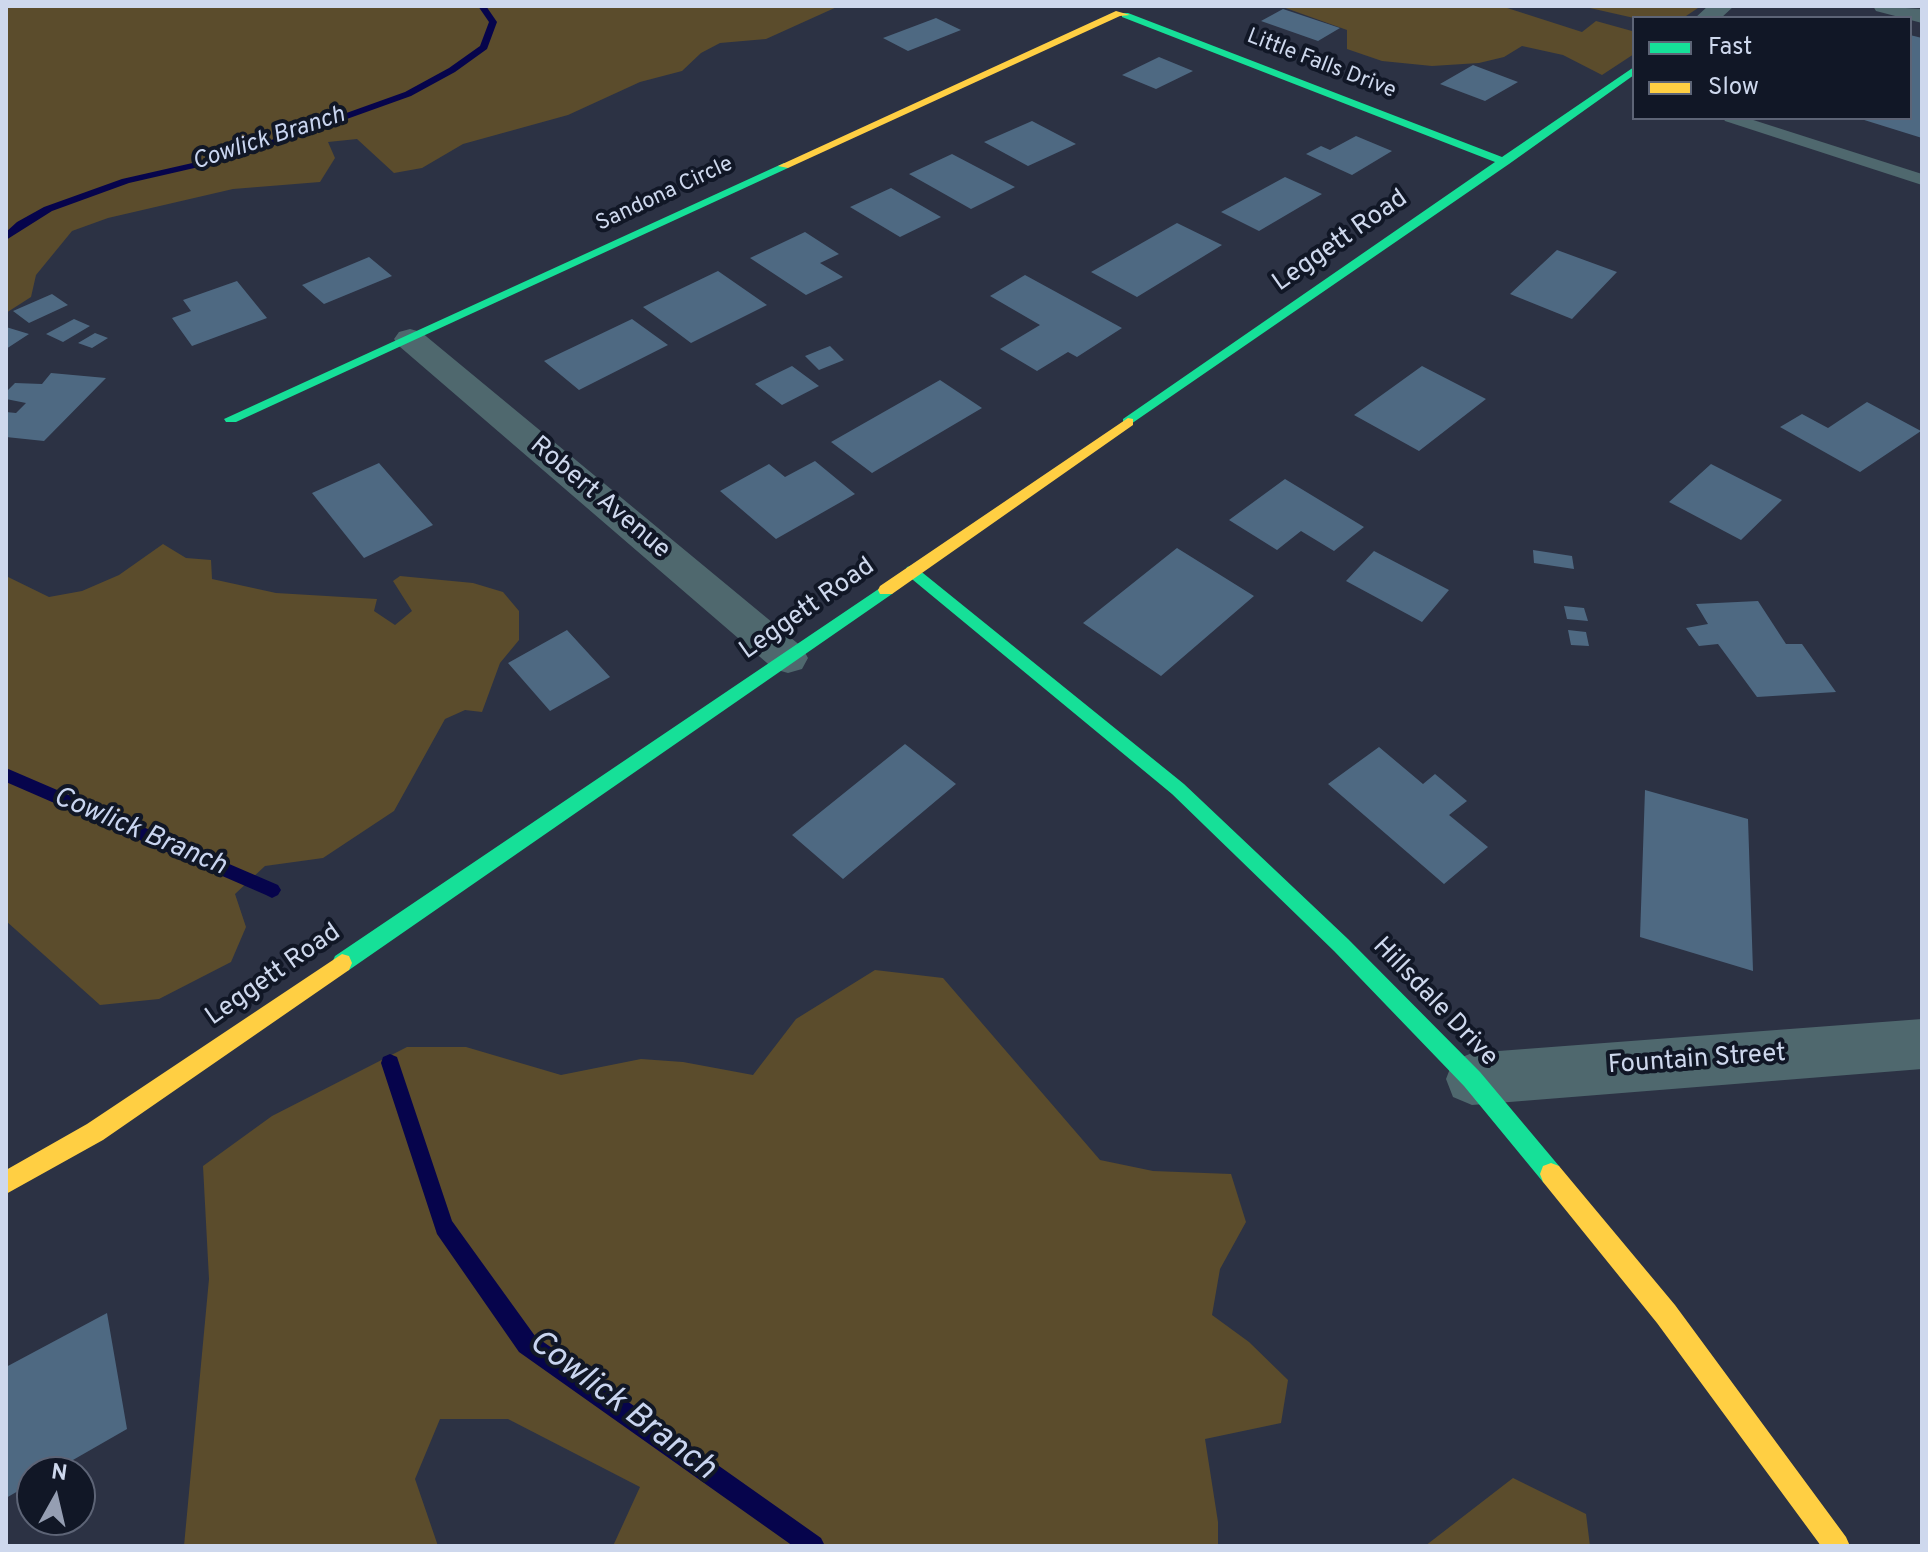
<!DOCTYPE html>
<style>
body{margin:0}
#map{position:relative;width:1928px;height:1552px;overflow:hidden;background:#2c3244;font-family:Overpass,sans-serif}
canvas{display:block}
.frame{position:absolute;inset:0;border:8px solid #ced8ed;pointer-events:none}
.legend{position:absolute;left:1632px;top:16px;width:280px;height:104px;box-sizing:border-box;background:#111726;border:2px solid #5d6476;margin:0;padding:10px 14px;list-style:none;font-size:24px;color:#ced8ed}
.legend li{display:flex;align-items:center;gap:16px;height:40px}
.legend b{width:40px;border:2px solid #5d6476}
.north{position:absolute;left:16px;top:1456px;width:80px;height:80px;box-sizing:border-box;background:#111726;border:2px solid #5d6476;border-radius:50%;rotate:8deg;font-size:22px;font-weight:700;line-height:32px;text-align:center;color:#ced8ed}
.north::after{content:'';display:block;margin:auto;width:28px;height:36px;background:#959eb2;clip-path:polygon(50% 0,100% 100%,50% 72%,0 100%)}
</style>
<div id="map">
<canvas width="1928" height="1552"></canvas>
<div class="frame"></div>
<ul class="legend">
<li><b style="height:10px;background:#16e098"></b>Fast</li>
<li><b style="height:10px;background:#ffcf43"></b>Slow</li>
</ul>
<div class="north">N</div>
</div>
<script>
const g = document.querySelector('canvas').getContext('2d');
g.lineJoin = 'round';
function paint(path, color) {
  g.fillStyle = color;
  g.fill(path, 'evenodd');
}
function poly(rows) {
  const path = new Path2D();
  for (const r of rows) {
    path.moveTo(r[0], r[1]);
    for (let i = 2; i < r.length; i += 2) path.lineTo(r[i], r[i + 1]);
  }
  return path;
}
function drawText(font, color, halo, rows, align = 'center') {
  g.font = font + ' Overpass,sans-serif';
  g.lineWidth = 8;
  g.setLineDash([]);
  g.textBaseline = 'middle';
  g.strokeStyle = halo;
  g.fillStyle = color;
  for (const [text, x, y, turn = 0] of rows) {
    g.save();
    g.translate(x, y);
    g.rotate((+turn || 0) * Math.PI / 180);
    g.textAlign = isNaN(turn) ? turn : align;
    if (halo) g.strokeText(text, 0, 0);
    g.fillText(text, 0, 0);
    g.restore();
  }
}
paint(poly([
 [6,6,839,6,766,39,720,43,701,53,682,71,640,82,568,115,463,144,422,168,394,173,357,139,328,142,335,158,320,182,233,189,108,218,72,231,36,275,31,297,6,313],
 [1280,6,1501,6,1582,32,1596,21,1632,31,1634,54,1602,75,1563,55,1522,46,1504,57,1479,63,1432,66,1382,61,1347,49,1347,30],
 [1581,6,1701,6,1683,18,1634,18],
 [163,544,186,558,211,560,212,579,276,593,377,599,374,611,395,625,412,611,393,581,400,576,473,583,503,592,519,611,519,640,500,663,482,712,465,710,445,719,394,811,323,858,265,866,235,894,246,927,231,962,159,999,100,1005,6,921,6,576,49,597,82,591,119,575],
 [875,970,943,978,1100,1160,1153,1171,1231,1174,1246,1222,1220,1269,1212,1315,1249,1342,1288,1380,1281,1423,1205,1439,1218,1522,1218,1546,613,1546,640,1487,508,1419,440,1419,415,1479,438,1546,184,1546,209,1279,203,1166,272,1116,407,1047,466,1047,561,1075,641,1059,683,1062,753,1075,796,1019],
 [1513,1478,1586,1514,1590,1546,1425,1546]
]), '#5b4c2c');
paint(poly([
 [478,6,486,6,497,22,487,49,455,72,411,96,238,158,129,183,52,211,6,240,6,232,17,222,44,207,122,179,232,154,405,92,449,68,480,46,489,22,478,6],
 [6,768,278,885,281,890,278,895,272,898,266,895,6,782,6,768],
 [390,1054,397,1057,399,1063,452,1221,535,1336,821,1538,825,1546,793,1546,519,1352,437,1234,381,1063,383,1057,390,1054]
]), '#06044c');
paint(poly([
 [1283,9,1340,28,1318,41,1261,21],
 [936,18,961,30,908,51,883,38],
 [1910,35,1922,38,1922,138,1861,119,1910,118],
 [1159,57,1193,71,1156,89,1122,75],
 [1473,65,1518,82,1485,101,1440,84],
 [1032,121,1076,144,1028,166,984,142],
 [1356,136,1392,151,1352,175,1306,154,1321,146,1330,150],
 [952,154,1015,187,971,209,909,174],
 [1285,177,1322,194,1259,231,1221,212],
 [891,188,941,217,900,237,850,207],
 [1177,223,1222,245,1137,297,1091,272],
 [805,232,839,254,820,263,843,277,806,295,750,258],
 [1557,250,1617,272,1572,319,1510,294],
 [369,257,392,276,324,304,302,285],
 [718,271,767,305,691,343,643,307],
 [1025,275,1122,328,1077,357,1068,352,1037,371,1000,349,1040,325,990,296],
 [237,281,267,318,192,346,172,318,191,311,183,300],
 [52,294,68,305,29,323,13,311],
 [74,319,90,326,63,342,46,334],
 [632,319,668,345,579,390,544,361],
 [6,327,29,334,6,349],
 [95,333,108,338,92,348,78,343],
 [830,346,844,360,819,370,805,356],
 [792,366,819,386,782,405,755,384],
 [1422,366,1486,399,1419,451,1354,415],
 [51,373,106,378,44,441,6,437,6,412,16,413,26,403,6,399,6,392,15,383,42,384],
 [940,380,982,408,872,473,831,442],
 [1867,402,1921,431,1860,472,1780,427,1802,414,1828,428],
 [815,461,855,494,776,539,720,491,769,464,785,477],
 [379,463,433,525,364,558,312,493],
 [1711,464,1782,500,1741,540,1669,502],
 [1285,479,1364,527,1334,551,1301,531,1277,550,1229,520],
 [1177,548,1254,596,1161,676,1083,623],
 [1533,550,1572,556,1574,569,1534,563],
 [1374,551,1449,590,1422,622,1346,581],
 [1758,601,1786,644,1802,644,1836,692,1757,697,1718,644,1699,646,1686,628,1708,624,1696,604],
 [1564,606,1584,608,1588,621,1567,619],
 [567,630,610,677,550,711,508,663],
 [1568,630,1586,632,1589,646,1571,645],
 [905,744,956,784,843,879,792,835],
 [1379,747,1423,784,1435,774,1467,801,1449,815,1488,847,1444,884,1328,784],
 [1645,790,1748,819,1753,971,1640,937],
 [107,1313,127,1429,52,1472,32,1472,32,1483,6,1498,6,1367]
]), '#4e6982');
paint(poly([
 [1723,118,1747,118,1922,174,1922,185,1725,121,1723,118]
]), '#4f686e');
paint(poly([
 [1708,6,1734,6,1721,18,1695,18,1708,6],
 [1873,6,1922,9,1922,23,1876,11,1873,6],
 [410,329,421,332,802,647,808,658,802,669,788,673,774,669,399,346,394,339,399,332,410,329],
 [1922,1019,1922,1069,1472,1105,1453,1097,1446,1079,1453,1061,1472,1053,1922,1019]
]), '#4f686e');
paint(poly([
 [1122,13,1128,13,1502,157,1634,67,1634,75,1509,164,1128,426,1123,425,1123,419,1495,162,1122,17,1122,13],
 [784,163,788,164,788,168,236,422,226,422,224,419,784,163],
 [913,565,1184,784,1348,939,1480,1072,1559,1166,1562,1174,1559,1182,1551,1185,1543,1182,1464,1086,1334,951,1172,794,907,575,905,571,907,567,913,565],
 [886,584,892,586,894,590,892,594,349,970,342,972,335,970,332,963,335,956,886,584]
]), '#16e098');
paint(poly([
 [1116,11,1130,15,1120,16,788,168,778,166,1116,11],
 [1128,418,1133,419,1133,425,892,594,880,594,878,590,880,586,1128,418],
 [342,954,349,956,352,963,349,970,103,1140,6,1194,6,1170,87,1124,342,954],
 [1551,1163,1559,1166,1675,1305,1846,1537,1850,1546,1821,1546,1657,1323,1543,1182,1540,1174,1543,1166,1551,1163]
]), '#ffcf43');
drawText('22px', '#ced8ed', '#111726', [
 ["Little Falls Drive",1321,65,21],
 ["Sandona Circle",665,195,-25]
]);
drawText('italic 24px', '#c9d5f0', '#111726', [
 ["Cowlick Branch",269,140,-18]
]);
drawText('26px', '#ced8ed', '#111726', [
 ["Leggett Road",1341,242,-35],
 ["Robert Avenue",599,499,40],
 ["Leggett Road",808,610,-35],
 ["Leggett Road",274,976,-35],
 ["Hillsdale Drive",1434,1003,46],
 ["Fountain Street",1697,1061,-4]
]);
drawText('italic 28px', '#c9d5f0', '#111726', [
 ["Cowlick Branch",139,833,23]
]);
drawText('italic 34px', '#c9d5f0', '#111726', [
 ["Cowlick Branch",621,1407,37]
]);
</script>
